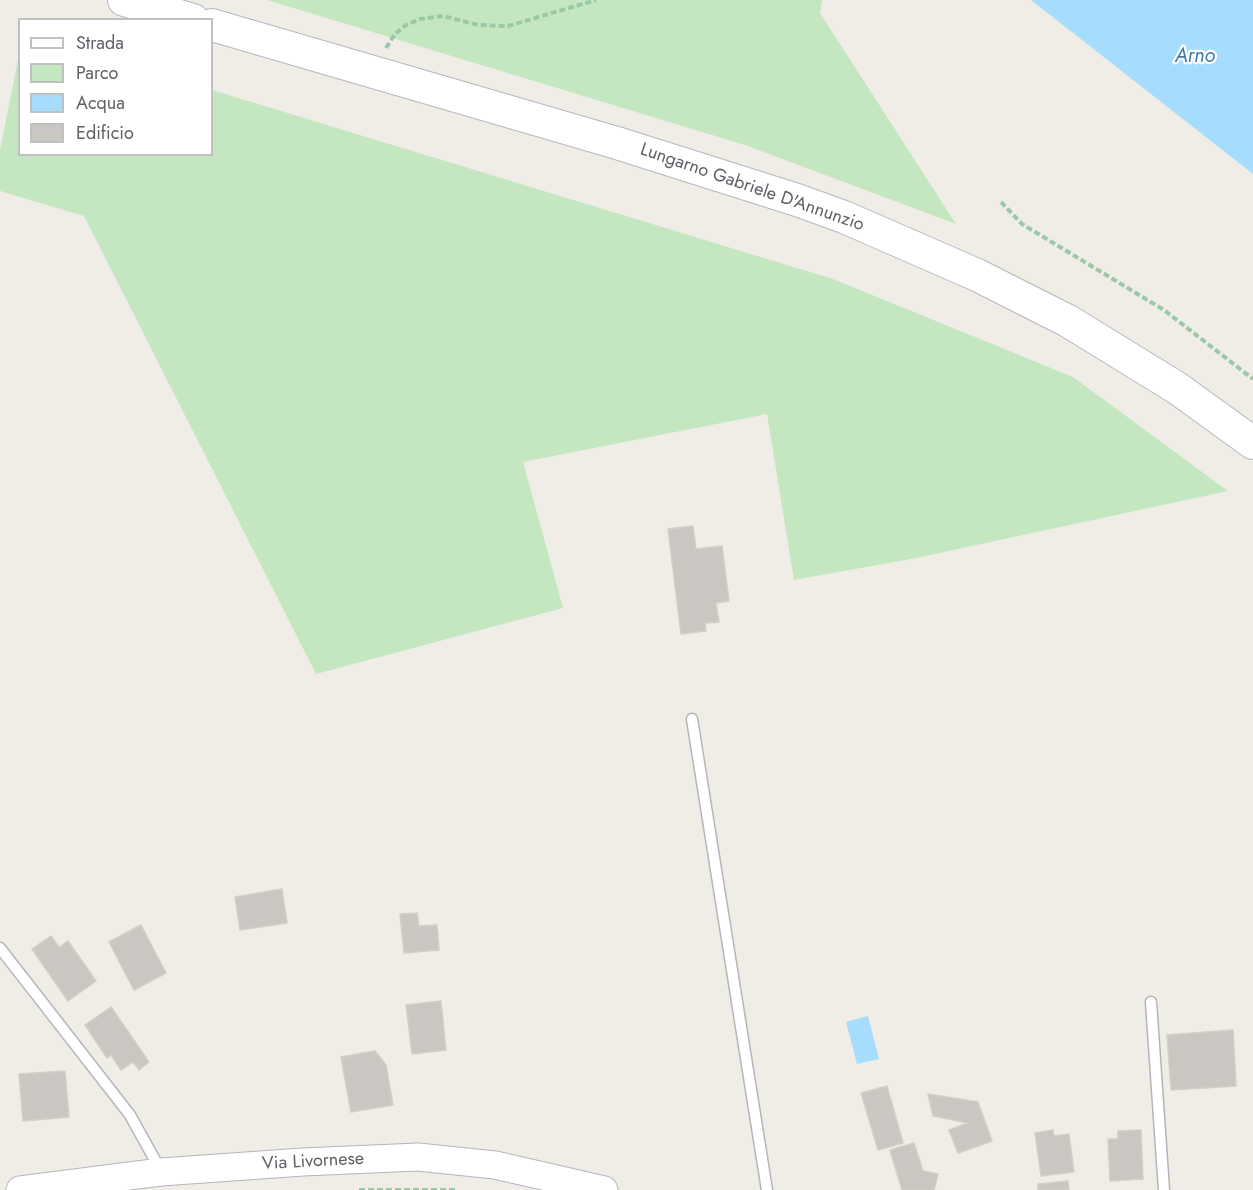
<!DOCTYPE html>
<style>
body{margin:0}
#map{position:relative;width:1253px;height:1190px;overflow:hidden;background:#efede6;font-family:Jost,sans-serif}
canvas{display:block}
.legend{position:absolute;left:18px;top:18px;width:195px;height:138px;box-sizing:border-box;background:#fff;border:2px solid #bec0c2;margin:0;padding:8px 10px;list-style:none;font-size:18px;color:#5d6166}
.legend li{display:flex;align-items:center;gap:12px;height:30px}
.legend b{width:30px;border:2px solid #bec0c2}
</style>
<div id="map">
<canvas width="1253" height="1190"></canvas>
<ul class="legend">
<li><b style="height:8px;background:#fff"></b>Strada</li>
<li><b style="height:16px;background:#c4e7c2"></b>Parco</li>
<li><b style="height:16px;background:#a6ddff"></b>Acqua</li>
<li><b style="height:16px;background:#cac7c3"></b>Edificio</li>
</ul>
</div>
<script>
const g = document.querySelector('canvas').getContext('2d');
g.lineJoin = 'round';
function paint(path, color) {
  g.fillStyle = color;
  g.fill(path, 'evenodd');
}
function poly(rows) {
  const path = new Path2D();
  for (const r of rows) {
    path.moveTo(r[0], r[1]);
    for (let i = 2; i < r.length; i += 2) path.lineTo(r[i], r[i + 1]);
  }
  return path;
}
function stroke(path, color, width, dash) {
  g.strokeStyle = color;
  g.lineWidth = width;
  g.lineCap = dash ? 'butt' : 'round';
  g.setLineDash(dash || []);
  g.stroke(path);
}
function drawText(font, color, halo, rows, align = 'center') {
  g.font = font + ' Jost,sans-serif';
  g.lineWidth = 4.5;
  g.setLineDash([]);
  g.textBaseline = 'middle';
  g.strokeStyle = halo;
  g.fillStyle = color;
  for (const [text, x, y, turn = 0] of rows) {
    g.save();
    g.translate(x, y);
    g.rotate((+turn || 0) * Math.PI / 180);
    g.textAlign = isNaN(turn) ? turn : align;
    if (halo) g.strokeText(text, 0, 0);
    g.fillText(text, 0, 0);
    g.restore();
  }
}
paint(poly([
 [267,0,822,0,820,13,956,224,745,145],
 [19,54,20,154,212,154,212,90,833,279,1073,377,1228,491,916,558,794,580,767,414,523,462,563,608,316,674,84,216,0,191,0,150]
]), '#c4e7c2');
paint(poly([
 [1031,0,1253,0,1253,174],
 [868,1016,879,1059,857,1064,846,1022]
]), '#a6ddff');
const building = poly([
 [693,526,696,549,722,546,729,601,716,603,719,622,705,623,706,631,681,634,668,529,693,526],
 [282,889,287,923,240,930,235,897,282,889],
 [417,913,419,926,437,925,439,950,404,953,400,914,417,913],
 [141,925,166,973,134,990,109,942,141,925],
 [51,936,59,947,68,941,96,981,68,1001,32,949,51,936],
 [441,1001,446,1050,412,1054,406,1005,441,1001],
 [111,1007,149,1062,139,1070,133,1062,121,1070,111,1055,107,1058,85,1025,111,1007],
 [1233,1030,1236,1086,1171,1090,1167,1035,1233,1030],
 [375,1051,386,1065,393,1105,351,1112,341,1057,375,1051],
 [65,1071,69,1117,23,1121,19,1074,65,1071],
 [887,1086,903,1143,878,1150,861,1093,887,1086],
 [928,1094,978,1102,992,1141,958,1153,949,1130,968,1123,933,1116,928,1094],
 [1053,1130,1054,1136,1069,1134,1074,1172,1041,1176,1035,1133,1053,1130],
 [1141,1130,1143,1179,1110,1181,1108,1139,1118,1139,1118,1131,1141,1130],
 [914,1143,923,1171,938,1174,934,1190,902,1190,890,1150,914,1143],
 [1068,1181,1069,1190,1038,1190,1038,1184,1068,1181]
]);
paint(building, '#cac7c3');
stroke(building, '#d4cec4', 1.5);
const service = poly([
 [692,719,767,1190],
 [0,948,130,1115,161,1171],
 [1151,1002,1164,1190]
]);
const tertiary = poly([
 [20,1190,161,1172,303,1162,418,1157,495,1165,604,1190]
]);
const secondary = poly([
 [124,0,193,20],
 [212,25,617,143,797,200,844,217,977,275,1068,321,1177,388,1253,443]
]);
stroke(service, '#b3b6ba', 13);
stroke(tertiary, '#b3b6ba', 29);
stroke(secondary, '#b4b8bd', 34);
stroke(poly([
 [386,48,395,34,406,25,420,19,443,16,478,25,508,26,596,0],
 [1001,202,1022,224,1164,310,1253,379],
 [359,1190,455,1190]
]), '#9bc8a6', 4, [6, 3]);
stroke(service, '#fff', 10);
stroke(tertiary, '#fff', 27);
stroke(secondary, '#fff', 32);
drawText('18px', '#5d6166', '#fff', [
 ["Lungarno Gabriele D'Annunzio",752,188,19],
 ["Via Livornese",313,1162,-3]
]);
drawText('italic 20px', '#3f78a9', '#fff', [
 ["Arno",1195,57]
]);
</script>
